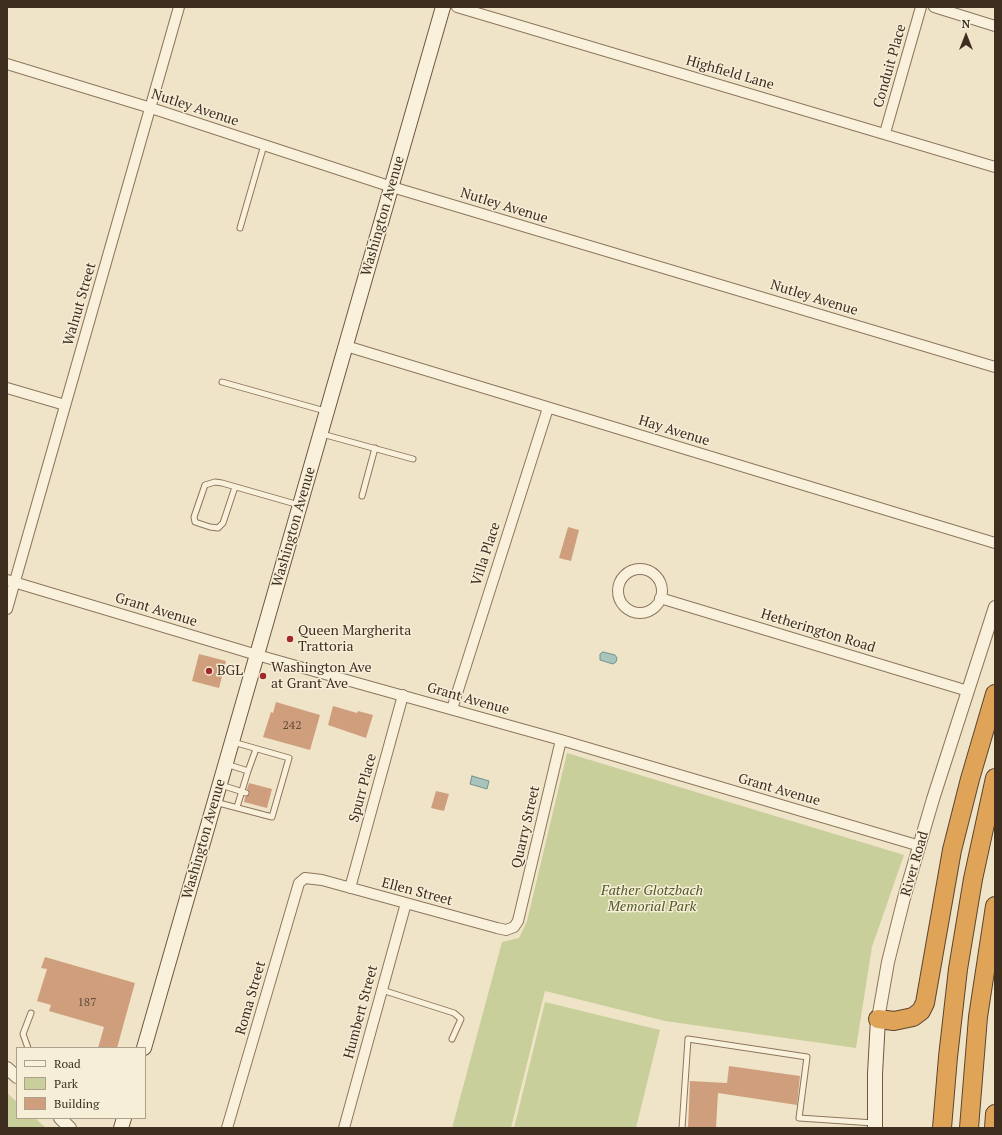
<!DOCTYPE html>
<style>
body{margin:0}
#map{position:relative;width:1002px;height:1135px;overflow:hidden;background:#f0e4c8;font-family:"PT Serif",serif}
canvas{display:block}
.frame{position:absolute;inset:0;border:8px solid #3d2e20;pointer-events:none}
.legend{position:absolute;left:16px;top:1047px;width:130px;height:72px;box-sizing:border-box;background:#f7eed8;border:1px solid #ada18e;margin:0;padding:5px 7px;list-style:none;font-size:12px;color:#3d2e20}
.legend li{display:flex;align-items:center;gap:8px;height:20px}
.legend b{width:20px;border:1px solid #ada18e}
.north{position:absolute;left:946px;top:16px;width:40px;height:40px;-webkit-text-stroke:3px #f7eed8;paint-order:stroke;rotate:0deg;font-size:11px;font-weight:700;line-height:16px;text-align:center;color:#3d2e20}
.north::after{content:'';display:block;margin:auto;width:14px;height:18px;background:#3d2e20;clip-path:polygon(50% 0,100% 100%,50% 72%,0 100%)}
</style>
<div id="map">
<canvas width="1002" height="1135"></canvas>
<div class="frame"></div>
<ul class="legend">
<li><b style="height:5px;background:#faf1dc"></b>Road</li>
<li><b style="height:11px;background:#c9cf9b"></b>Park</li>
<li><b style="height:11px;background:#cf9f7d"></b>Building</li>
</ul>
<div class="north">N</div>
</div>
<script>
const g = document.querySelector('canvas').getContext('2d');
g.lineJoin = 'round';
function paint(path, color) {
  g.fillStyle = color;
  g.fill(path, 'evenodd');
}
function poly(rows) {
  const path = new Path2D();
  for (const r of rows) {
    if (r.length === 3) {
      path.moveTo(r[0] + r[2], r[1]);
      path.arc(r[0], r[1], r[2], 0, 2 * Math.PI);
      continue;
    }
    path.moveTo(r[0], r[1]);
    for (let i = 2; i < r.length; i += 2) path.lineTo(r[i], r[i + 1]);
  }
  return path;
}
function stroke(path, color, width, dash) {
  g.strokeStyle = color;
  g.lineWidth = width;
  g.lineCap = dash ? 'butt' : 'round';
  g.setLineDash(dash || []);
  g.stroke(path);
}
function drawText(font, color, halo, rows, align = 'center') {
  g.font = font + ' "PT Serif",serif';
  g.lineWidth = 3;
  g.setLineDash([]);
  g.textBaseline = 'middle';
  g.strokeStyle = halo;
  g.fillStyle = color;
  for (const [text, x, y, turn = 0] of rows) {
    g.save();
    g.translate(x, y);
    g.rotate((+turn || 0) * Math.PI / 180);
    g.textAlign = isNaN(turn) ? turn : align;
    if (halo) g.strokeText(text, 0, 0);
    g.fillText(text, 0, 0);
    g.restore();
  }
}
paint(poly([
 [567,753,904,855,872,947,856,1048,665,1021,545,991,511,1128,452,1128,502,942,519,938,527,921],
 [545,1002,660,1030,636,1128,514,1128],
 [7,1093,17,1102,17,1118,35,1118,46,1128,7,1128]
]), '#c9cf9b');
const water = poly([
 [603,652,615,655,617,658,616,662,613,664,600,660,600,654,603,652],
 [472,776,489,781,487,789,470,784,472,776]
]);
paint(water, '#a9c4bc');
stroke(water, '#6f938a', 1);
paint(poly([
 [568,527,579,530,571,561,559,558],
 [199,654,226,661,219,688,192,681],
 [276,702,320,715,310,750,263,737,271,712,273,713],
 [333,706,357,713,358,711,373,715,366,738,328,725],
 [249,783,272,789,267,808,244,802,245,797,250,794,247,789],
 [436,791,449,794,444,811,431,808],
 [45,957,135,983,117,1048,98,1048,104,1027,49,1011,51,1005,37,1001,47,969,41,968],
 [729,1066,800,1076,797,1105,718,1093,716,1128,688,1128,690,1081,727,1083]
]), '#cf9f7d');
const service = poly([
 [240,228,264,145],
 [222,382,325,411],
 [322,434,413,459],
 [235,487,223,523,218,528,210,527,195,522,194,517,205,485,215,482,222,483,299,505],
 [362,496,375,448],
 [226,764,248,771,256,749],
 [221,785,246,793],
 [215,802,272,817,289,758,233,742],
 [237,807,248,771],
 [382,990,454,1013,461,1019,452,1039],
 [28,1048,23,1034,31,1013],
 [682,1128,688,1039,807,1057,799,1118,874,1123]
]);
const minor = poly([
 [457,7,995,167],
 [934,7,995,26],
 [7,64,151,108,392,187,995,367],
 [885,133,921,7],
 [346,346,995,543],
 [7,388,65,405],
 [640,591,22],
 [7,580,257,655,561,740,920,846],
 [660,598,968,691],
 [7,609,179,7],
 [452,709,548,408],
 [350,888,403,695],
 [227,1128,299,883,305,878,322,880,497,928,506,930,514,927,518,921,561,740],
 [344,1128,406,903]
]);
const tertiary = poly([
 [878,1019,888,962,904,898,933,799,995,607],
 [7,1068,17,1077],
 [60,1118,70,1128]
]);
const secondary = poly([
 [144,1048,443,7],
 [121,1128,124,1118],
 [875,1128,875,1074,878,1019]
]);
const motorway = poly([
 [878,1019,894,1021,913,1017,921,1011,925,1003,952,850,970,779,995,694],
 [942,1128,948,1057,958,969,973,879,995,778],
 [969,1128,978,1017,995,906],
 [994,1128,995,1114]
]);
stroke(service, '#8d765c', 7);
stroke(minor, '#8d765c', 12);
stroke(tertiary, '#8d765c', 14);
stroke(secondary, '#6f573f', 16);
stroke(motorway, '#5b4430', 20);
stroke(service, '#faf1dc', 5);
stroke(minor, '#faf1dc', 10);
stroke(tertiary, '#faf1dc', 12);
stroke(secondary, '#faf1dc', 14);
stroke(motorway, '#e0a458', 18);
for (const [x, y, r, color] of [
 [290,639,4,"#9e2a2b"],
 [209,671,4,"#9e2a2b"],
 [263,676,4,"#9e2a2b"]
]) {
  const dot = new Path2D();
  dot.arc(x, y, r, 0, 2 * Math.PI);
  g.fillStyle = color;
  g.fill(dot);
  stroke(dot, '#f7eed8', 1.5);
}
drawText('12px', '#624a37', null, [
 ["242",292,726],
 ["187",87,1003]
]);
drawText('14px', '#3d2e20', '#f7eed8', [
 ["Conduit Place",890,66,-74],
 ["Highfield Lane",730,73,16],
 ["Nutley Avenue",195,108,18],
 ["Nutley Avenue",504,206,17],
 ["Washington Avenue",383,216,-74],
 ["Nutley Avenue",814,298,17],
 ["Walnut Street",80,304,-74],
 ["Hay Avenue",674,431,17],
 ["Washington Avenue",294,527,-74],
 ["Villa Place",486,554,-72],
 ["Grant Avenue",156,610,17],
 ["Hetherington Road",818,631,17],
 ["Grant Avenue",468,699,16],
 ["Spurr Place",363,788,-75],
 ["Grant Avenue",779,790,16],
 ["Quarry Street",526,827,-77],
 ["Washington Avenue",204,839,-74],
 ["River Road",915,864,-74],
 ["Ellen Street",417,892,15],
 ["Roma Street",251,998,-74],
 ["Humbert Street",361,1012,-75]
]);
drawText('14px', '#3d2e20', '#f7eed8', [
 ["Queen Margherita",298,631],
 ["Trattoria",298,647],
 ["Washington Ave",271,668],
 ["at Grant Ave",271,684],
 ["BGL",217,671]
], 'left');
drawText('italic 14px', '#4d5a26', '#f7eed8', [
 ["Father Glotzbach",652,891],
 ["Memorial Park",652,907]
]);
</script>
